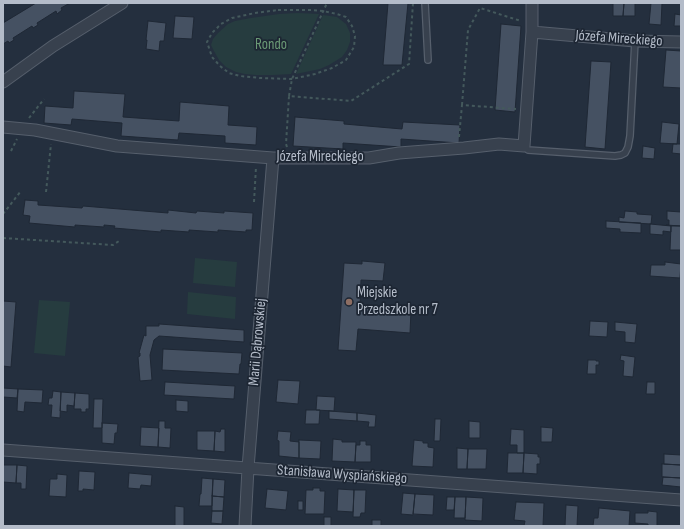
<!DOCTYPE html>
<meta charset="utf-8">
<style>
body{margin:0}
#map{position:relative;width:684px;height:529px;overflow:hidden;background:#242f3e;font-family:"Sofia Sans Condensed",sans-serif}
canvas{display:block}
.frame{position:absolute;inset:0;border:4px solid #b4bcc9;pointer-events:none}
</style>
<div id="map">
<canvas width="684" height="529"></canvas>
<div class="frame"></div>
</div>
<script>
const g = document.querySelector('canvas').getContext('2d');
g.lineJoin = 'round';
function paint(path, color) {
  g.fillStyle = color;
  g.fill(path, 'evenodd');
}
function poly(rows) {
  const path = new Path2D();
  for (const r of rows) {
    path.moveTo(r[0], r[1]);
    for (let i = 2; i < r.length; i += 2) path.lineTo(r[i], r[i + 1]);
  }
  return path;
}
function stroke(path, color, width, dash) {
  g.strokeStyle = color;
  g.lineWidth = width;
  g.lineCap = dash ? 'butt' : 'round';
  g.setLineDash(dash || []);
  g.stroke(path);
}
function drawText(font, color, halo, rows, align = 'center') {
  g.font = font + ' "Sofia Sans Condensed",sans-serif';
  g.lineWidth = 3.5;
  g.setLineDash([]);
  g.textBaseline = 'middle';
  g.strokeStyle = halo;
  g.fillStyle = color;
  for (const [text, x, y, turn = 0] of rows) {
    g.save();
    g.translate(x, y);
    g.rotate((+turn || 0) * Math.PI / 180);
    g.textAlign = isNaN(turn) ? turn : align;
    if (halo) g.strokeText(text, 0, 0);
    g.fillText(text, 0, 0);
    g.restore();
  }
}
paint(poly([
 [298,13,319,14,291,74,273,75,256,75,245,74,236,72,226,67,219,60,214,51,211,45,213,39,218,33,228,24,235,21,251,18,279,14],
 [323,15,337,17,346,24,350,33,350,42,347,50,342,57,329,65,320,69,296,74],
 [195,258,237,262,235,287,193,283],
 [188,292,236,297,235,319,187,314],
 [39,300,70,302,65,356,34,353]
]), '#263c3f');
const building = poly([
 [36,3,70,3,61,8,62,10,57,14,56,11,37,23,38,25,33,28,32,26,13,38,14,40,9,43,8,41,3,44,3,23,36,3],
 [388,3,408,3,402,65,383,65,388,3],
 [613,3,624,3,623,16,613,16,613,3],
 [624,3,635,3,635,16,623,16,624,3],
 [651,3,662,3,661,25,649,24,651,3],
 [675,14,681,15,681,26,674,26,675,14],
 [175,16,194,17,192,39,173,38,175,16],
 [148,21,166,23,164,41,160,41,159,51,146,49,147,40,146,40,148,21],
 [501,24,521,26,515,112,495,110,501,24],
 [666,50,681,51,681,88,663,87,666,50],
 [591,61,611,62,605,149,585,147,591,61],
 [74,91,125,94,123,117,179,121,180,102,229,106,228,125,257,127,256,145,225,143,225,136,179,133,178,140,121,136,122,123,72,119,71,125,44,123,45,106,73,108,74,91],
 [295,117,344,121,344,124,402,129,403,122,460,125,459,143,401,139,401,147,343,143,343,149,293,146,295,117],
 [662,122,679,124,677,144,660,143,662,122],
 [673,144,681,144,681,154,672,153,673,144],
 [643,146,655,148,654,159,642,158,643,146],
 [25,200,38,201,38,205,82,208,83,206,168,213,168,210,196,213,197,211,224,213,224,211,253,213,252,230,246,230,246,232,218,230,218,232,189,230,189,232,161,230,161,232,114,228,115,226,104,225,104,227,75,225,75,227,29,223,30,216,23,215,25,200],
 [625,211,637,212,637,214,652,215,651,224,619,222,619,217,624,218,625,211],
 [667,211,681,212,681,226,666,225,669,225,669,220,667,220,667,211],
 [606,221,641,223,641,233,620,232,620,229,606,228,606,221],
 [650,224,671,226,671,232,663,231,663,235,650,234,650,224],
 [671,226,681,226,681,250,670,250,671,226],
 [362,261,385,263,383,281,361,280,360,307,411,310,410,333,358,329,356,351,338,350,344,263,362,264,362,261],
 [665,262,681,264,680,278,650,276,651,265,665,265,665,262],
 [3,301,16,302,11,367,3,366,3,301],
 [590,321,608,322,607,337,589,336,590,321],
 [615,322,637,324,635,343,625,342,625,332,615,331,615,322],
 [159,324,244,330,244,342,159,336,154,340,150,355,152,380,140,381,138,357,140,356,140,353,139,353,144,335,146,336,146,326,159,326,159,324],
 [163,349,242,353,241,364,240,364,239,374,162,370,163,349],
 [621,355,635,357,633,377,623,376,624,361,620,360,621,355],
 [588,360,596,360,596,361,599,361,599,365,596,365,596,374,587,374,588,360],
 [278,380,300,381,298,404,276,402,278,380],
 [165,382,235,386,234,399,164,395,165,382],
 [647,382,655,382,655,394,646,394,647,382],
 [3,388,18,389,17,398,3,397,3,388],
 [18,389,43,390,42,403,25,402,24,412,17,411,18,389],
 [53,391,61,392,60,418,51,417,52,405,48,405,49,398,52,398,53,391],
 [61,392,75,393,74,406,67,405,67,412,60,411,61,392],
 [75,393,89,394,89,409,86,409,86,412,81,412,81,409,74,409,75,393],
 [317,396,335,397,334,411,316,410,317,396],
 [94,399,103,399,102,428,93,428,94,399],
 [176,400,188,401,188,412,176,411,176,400],
 [306,410,320,410,319,424,305,424,306,410],
 [329,411,357,413,357,421,329,419,329,411],
 [357,413,376,415,375,427,368,427,369,422,357,421,357,413],
 [435,419,441,419,440,441,434,441,435,419],
 [159,421,165,421,165,428,171,428,170,448,158,447,159,421],
 [469,421,480,422,480,438,469,438,469,421],
 [102,423,118,424,117,433,115,433,114,444,102,443,102,423],
 [141,427,159,428,158,447,140,446,141,427],
 [541,427,553,428,552,442,541,442,541,427],
 [221,429,225,429,225,452,214,451,215,431,220,432,221,429],
 [511,429,524,430,524,453,517,453,517,445,510,445,511,429],
 [197,431,215,431,214,451,197,450,197,431],
 [278,431,291,432,290,441,299,442,299,458,279,456,279,441,277,440,278,431],
 [333,439,342,440,342,442,356,442,355,462,332,461,333,439],
 [299,440,321,441,320,459,299,458,299,440],
 [414,440,423,441,423,443,428,443,428,447,434,448,433,467,412,466,414,440],
 [360,441,366,441,366,445,371,445,371,462,355,462,356,445,360,445,360,441],
 [457,448,468,449,467,469,457,469,457,448],
 [468,449,487,449,486,469,467,469,468,449],
 [508,453,524,453,523,473,507,473,508,453],
 [524,453,538,454,538,457,540,457,540,464,537,464,537,474,523,473,524,453],
 [664,454,681,455,681,465,664,464,664,454],
 [662,464,681,465,681,478,662,477,662,464],
 [3,465,17,465,16,483,3,482,3,465],
 [17,465,27,466,26,489,21,489,21,483,16,483,17,465],
 [79,471,95,472,94,490,83,489,83,491,78,491,79,471],
 [129,473,152,475,151,486,141,485,140,489,128,488,129,473],
 [57,474,67,475,66,497,49,496,50,479,57,479,57,474],
 [663,477,681,478,681,487,662,485,663,477],
 [202,478,213,479,212,506,199,506,200,494,201,494,202,478],
 [213,479,225,480,224,497,212,496,213,479],
 [313,488,320,488,320,491,325,491,324,514,305,514,306,490,313,490,313,488],
 [267,489,288,491,286,510,265,508,267,489],
 [338,489,354,490,353,512,337,511,338,489],
 [354,490,366,490,365,513,361,513,360,517,353,517,354,490],
 [403,493,415,494,413,515,401,514,403,493],
 [415,494,434,495,433,515,413,514,415,494],
 [212,496,224,497,223,511,212,511,212,496],
 [447,497,455,497,454,510,446,510,447,497],
 [455,497,466,497,465,518,454,518,455,497],
 [466,497,483,498,482,521,465,520,466,497],
 [298,501,303,501,303,510,298,510,298,501],
 [516,502,544,503,543,526,524,526,525,521,514,520,516,502],
 [566,505,578,506,577,526,565,526,566,505],
 [175,506,184,507,184,526,175,526,175,506],
 [599,508,630,511,629,526,593,526,594,518,598,518,599,508],
 [212,511,223,511,222,524,211,523,212,511],
 [648,511,657,512,657,526,648,526,648,524,635,523,635,513,648,513,648,511],
 [324,517,331,517,331,526,324,526,324,517],
 [372,520,381,520,381,526,372,526,372,520]
]);
paint(building, '#455162');
stroke(building, '#1f2835', 1);
const service = poly([
 [425,3,428,60],
 [524,146,528,150,615,156,621,155,625,153,628,147,630,136,635,41]
]);
const minor = poly([
 [532,3,532,32,635,41,681,42],
 [3,82,53,46,122,3],
 [3,127,35,130,117,146,273,158,369,158,399,153,464,148,499,144,524,146,532,32],
 [3,450,681,500],
 [245,526,248,468,273,158]
]);
stroke(service, '#565f6c', 8);
stroke(minor, '#565f6c', 13);
stroke(poly([
 [278,10,311,10,323,11,337,14,346,17,352,26,355,36,354,47,346,60,332,68,315,74,292,79,260,78,240,76,229,73,220,66,212,57,207,42,212,33,221,24,232,18,255,13,278,10],
 [289,96,292,79,327,3],
 [462,105,468,30,480,8,521,21],
 [29,118,44,99],
 [459,137,462,105,516,109],
 [287,147,286,144,289,96,351,101,409,64,413,3],
 [11,151,17,139],
 [46,192,51,144],
 [254,202,256,167],
 [3,214,21,191],
 [3,238,113,245,119,241]
]), '#44595c', 2, [3, 3]);
stroke(service, '#38414e', 5.5);
stroke(minor, '#38414e', 11);
for (const [x, y, r, color] of [
 [349,302,4,"#8d6e63"]
]) {
  const dot = new Path2D();
  dot.arc(x, y, r, 0, 2 * Math.PI);
  g.fillStyle = color;
  g.fill(dot);
  stroke(dot, '#1d2633', 1.5);
}
drawText('15px', '#b4bcc9', '#1d2633', [
 ["Józefa Mireckiego",619,39,4],
 ["Józefa Mireckiego",320,157],
 ["Marii Dąbrowskiej",258,342,-85],
 ["Stanisława Wyspiańskiego",342,475,4]
]);
drawText('15px', '#6b9a76', '#1d2633', [
 ["Rondo",271,45]
]);
drawText('15px', '#b4bcc9', '#1d2633', [
 ["Miejskie",357,293],
 ["Przedszkole nr 7",357,310]
], 'left');
</script>
